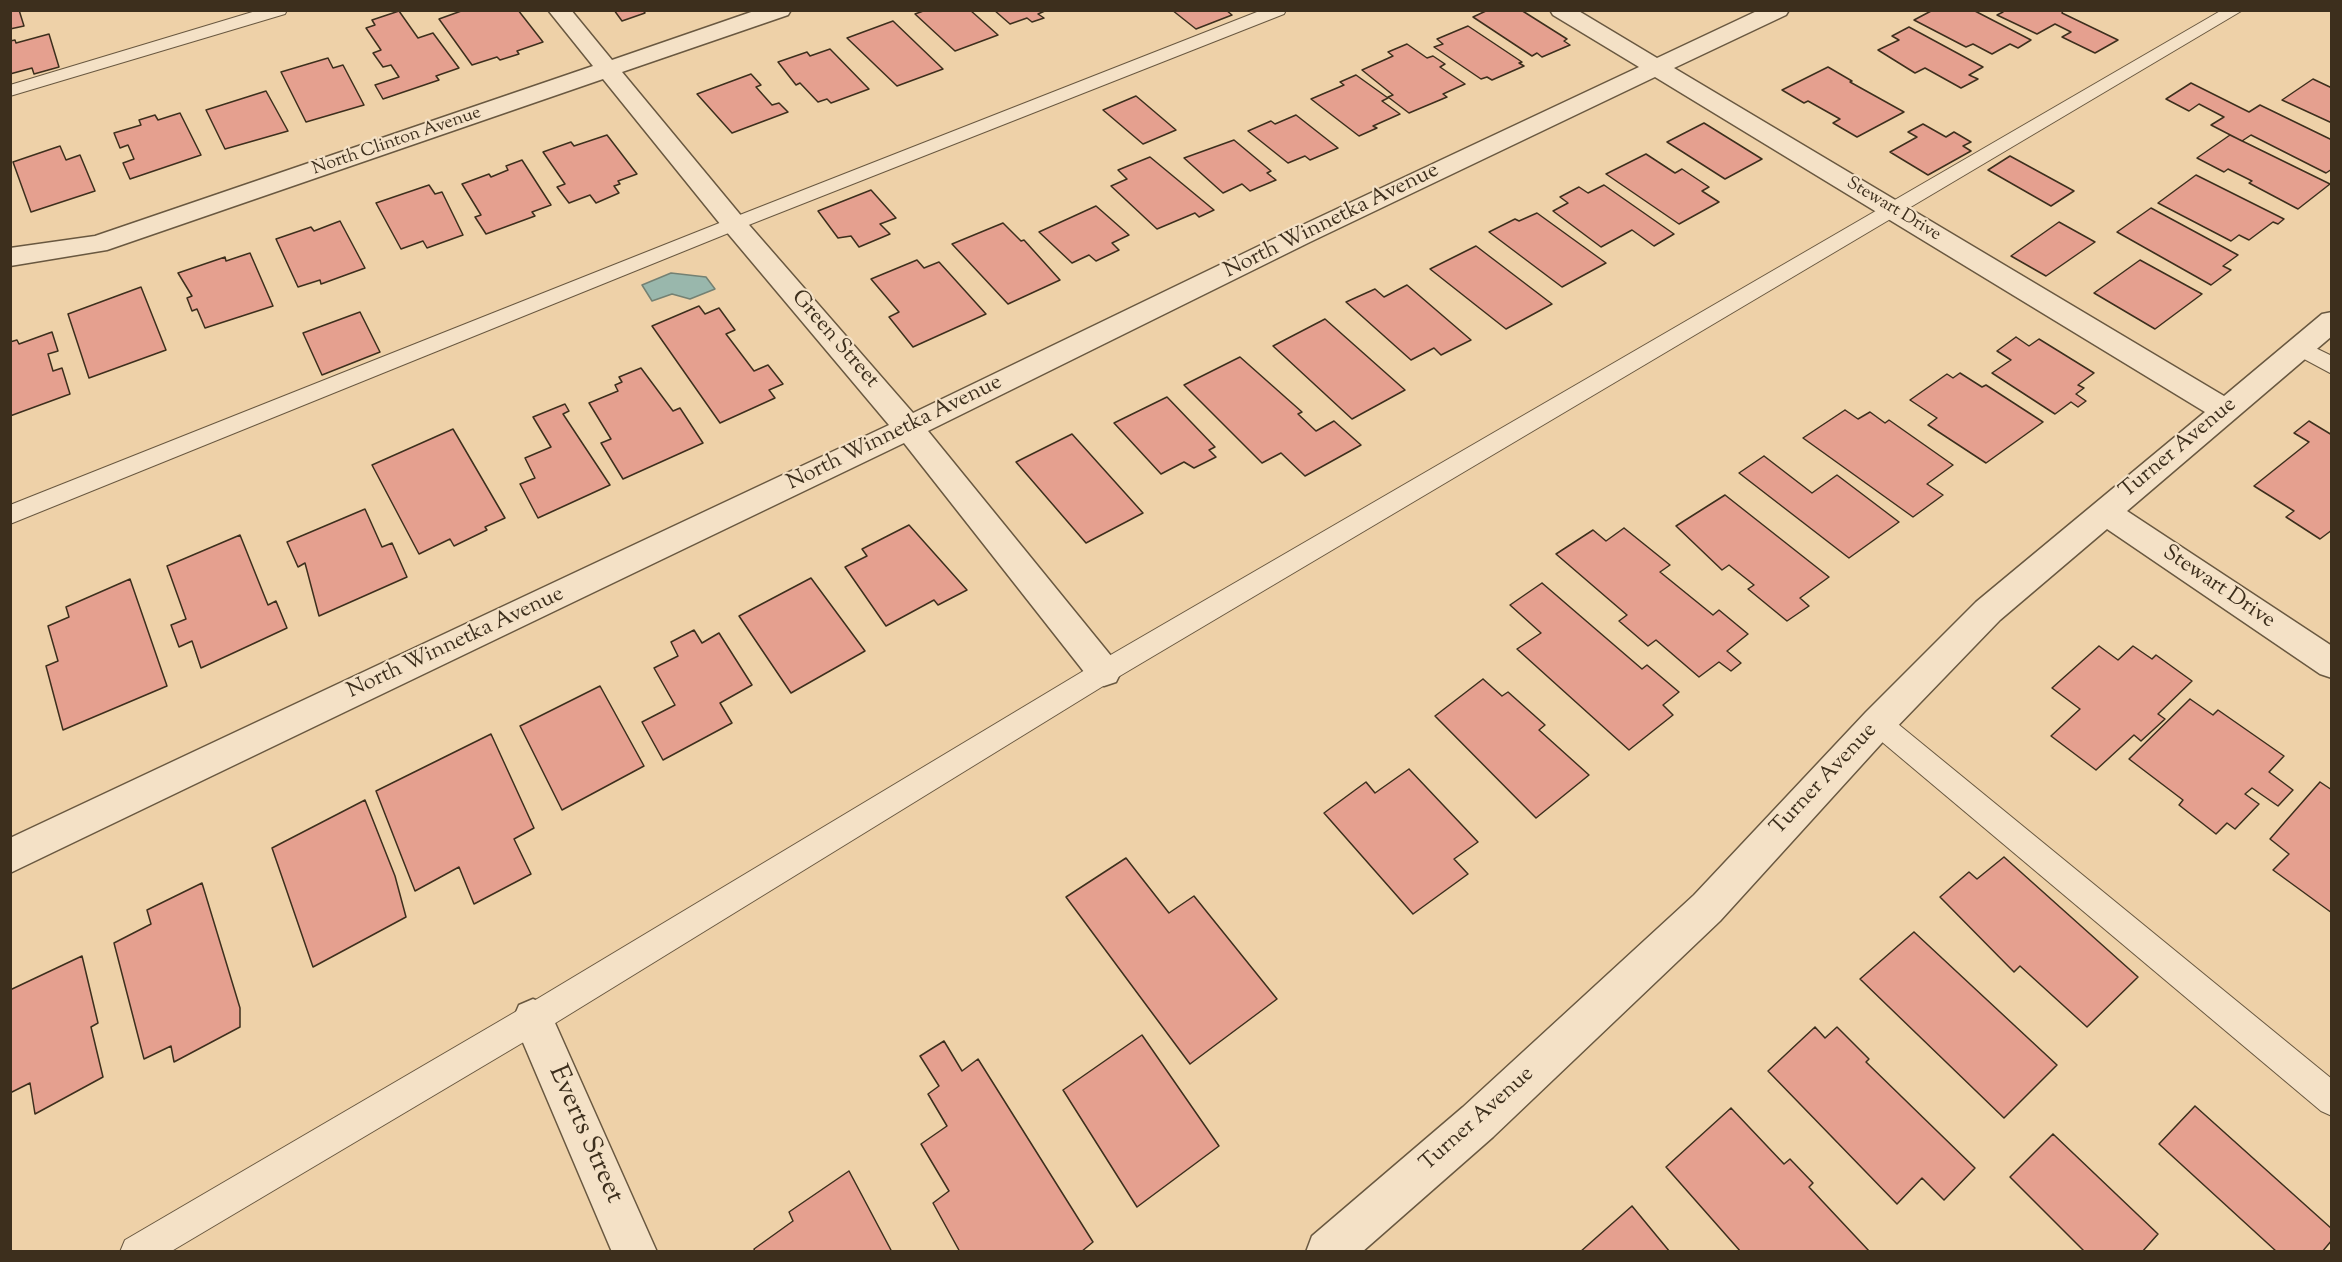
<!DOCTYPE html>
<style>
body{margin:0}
#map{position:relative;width:2342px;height:1262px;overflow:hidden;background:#eed1a8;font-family:"Sorts Mill Goudy",serif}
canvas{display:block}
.frame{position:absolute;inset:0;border:12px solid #3d2f1d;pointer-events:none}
</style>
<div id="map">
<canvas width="2342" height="1262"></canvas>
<div class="frame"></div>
</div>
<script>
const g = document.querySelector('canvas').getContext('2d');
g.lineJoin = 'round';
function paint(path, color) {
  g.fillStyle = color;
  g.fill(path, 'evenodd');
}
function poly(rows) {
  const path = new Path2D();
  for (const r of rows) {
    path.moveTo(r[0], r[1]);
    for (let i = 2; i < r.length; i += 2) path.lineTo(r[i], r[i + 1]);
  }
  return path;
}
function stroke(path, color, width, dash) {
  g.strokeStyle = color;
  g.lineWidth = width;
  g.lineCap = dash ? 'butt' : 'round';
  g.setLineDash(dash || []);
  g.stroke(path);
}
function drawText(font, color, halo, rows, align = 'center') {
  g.font = font + ' "Sorts Mill Goudy",serif';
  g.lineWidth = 4.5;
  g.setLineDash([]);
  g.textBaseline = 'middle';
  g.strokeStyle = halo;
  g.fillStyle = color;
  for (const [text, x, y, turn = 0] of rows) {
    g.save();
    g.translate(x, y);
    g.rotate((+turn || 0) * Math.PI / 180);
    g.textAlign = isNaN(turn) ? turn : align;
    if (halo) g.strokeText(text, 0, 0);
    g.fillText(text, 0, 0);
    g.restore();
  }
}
const water = poly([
 [671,273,706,277,715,289,690,299,672,294,652,301,642,285,671,273]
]);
paint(water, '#99b7ac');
stroke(water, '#748173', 1.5);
const building = poly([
 [10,10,19,10,24,26,10,29,10,10],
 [464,10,518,10,543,42,517,51,519,54,500,60,497,57,472,65,439,19,464,10],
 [614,10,643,10,645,13,622,21,614,10],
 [926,10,970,10,998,35,955,51,915,14,926,10],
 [994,10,1047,10,1038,14,1044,18,1032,22,1027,18,1010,24,994,10],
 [1172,10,1226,10,1232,15,1196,29,1172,10],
 [1488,10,1521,10,1567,39,1564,41,1570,45,1542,57,1537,53,1532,56,1473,17,1488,10],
 [1933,10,1973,10,2031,40,2018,48,2010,44,1992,54,1973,44,1966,47,1914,20,1933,10],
 [2000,10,2063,10,2062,13,2118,40,2095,53,2062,37,2071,32,2055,24,2037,34,1997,15,2003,12,2000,10],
 [399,11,418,38,433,33,459,68,436,76,439,80,383,99,375,85,399,77,391,65,383,67,373,53,381,50,366,28,375,25,372,20,399,11],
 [893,21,943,69,897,86,847,38,893,21],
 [1468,26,1522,62,1519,63,1524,66,1492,80,1487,77,1481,79,1434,47,1443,44,1437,39,1468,26],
 [1909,27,1983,67,1969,75,1978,79,1961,88,1925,68,1915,73,1878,50,1899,40,1892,36,1909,27],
 [49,34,59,67,34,74,32,68,10,74,10,41,15,40,16,43,49,34],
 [1407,44,1427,58,1433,56,1445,64,1440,67,1465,84,1443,94,1447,97,1409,113,1388,97,1393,95,1362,70,1393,56,1388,52,1407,44],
 [830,49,869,89,831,103,827,99,818,102,800,83,796,85,778,62,807,52,810,56,830,49],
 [328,58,333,68,343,65,364,105,306,122,281,72,328,58],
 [1828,67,1852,81,1850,82,1904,112,1857,137,1833,123,1840,119,1808,101,1804,103,1782,90,1828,67],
 [751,74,761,85,756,87,772,105,779,103,788,112,732,133,697,94,751,74],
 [1356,75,1388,98,1382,101,1400,114,1373,126,1377,128,1359,136,1311,99,1344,85,1340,82,1356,75],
 [2313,79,2332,88,2332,123,2282,100,2313,79],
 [2191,83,2249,112,2260,105,2332,140,2332,169,2326,173,2251,135,2242,141,2211,125,2224,117,2199,104,2189,111,2166,99,2191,83],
 [266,91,288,131,225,149,206,110,266,91],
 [1136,96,1176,130,1143,144,1103,110,1136,96],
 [180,113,201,155,130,179,123,163,134,159,128,145,120,148,114,133,141,125,139,120,155,115,158,120,180,113],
 [1296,115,1338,148,1310,160,1305,156,1288,163,1248,131,1271,121,1275,124,1296,115],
 [1704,123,1762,159,1725,179,1667,142,1704,123],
 [1923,124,1946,137,1954,132,1971,142,1963,146,1971,151,1928,175,1890,152,1917,137,1908,132,1923,124],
 [607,135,637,174,618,181,620,184,614,186,619,193,596,203,590,195,569,203,557,187,565,184,543,152,571,142,574,146,607,135],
 [2230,135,2330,184,2298,209,2249,183,2252,181,2228,169,2224,172,2197,158,2230,135],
 [1234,140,1271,171,1267,173,1276,180,1250,191,1242,184,1223,193,1184,158,1234,140],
 [60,146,66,160,80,155,95,191,31,212,13,162,60,146],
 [1646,154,1675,173,1682,169,1709,187,1702,191,1719,202,1679,224,1606,174,1646,154],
 [2010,156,2074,191,2051,206,1988,170,2010,156],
 [1150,157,1214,210,1199,217,1195,213,1157,229,1111,186,1127,179,1118,170,1150,157],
 [522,160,551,205,532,212,535,216,486,234,475,217,481,215,462,184,489,174,491,177,508,170,506,166,522,160],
 [2196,175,2284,219,2278,224,2273,222,2249,240,2239,235,2231,241,2158,203,2196,175],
 [429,185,435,194,442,192,463,235,427,248,423,241,401,249,376,203,429,185],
 [1604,185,1674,234,1654,246,1632,230,1601,247,1553,211,1568,203,1560,197,1579,187,1588,193,1604,185],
 [871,190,896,218,880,224,890,234,859,247,851,236,838,238,818,211,871,190],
 [1096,206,1129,235,1112,243,1119,250,1096,261,1089,255,1072,263,1039,232,1096,206],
 [2151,208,2238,255,2223,266,2231,270,2211,285,2117,232,2151,208],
 [1537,213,1606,263,1562,287,1489,232,1515,219,1519,221,1537,213],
 [340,221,365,268,321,284,320,280,298,287,276,239,311,227,314,231,340,221],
 [2059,222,2095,242,2046,276,2011,256,2059,222],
 [1003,223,1021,241,1024,240,1060,280,1008,304,952,244,1003,223],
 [1476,246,1552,304,1506,329,1430,269,1476,246],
 [250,253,273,306,205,328,197,309,192,311,187,298,192,296,178,273,225,257,226,261,250,253],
 [917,260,924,268,939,262,986,314,913,347,889,317,899,312,871,279,917,260],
 [2140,260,2202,294,2155,329,2094,293,2140,260],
 [1407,285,1471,340,1441,355,1434,348,1411,360,1346,302,1375,289,1384,297,1407,285],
 [141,287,166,350,89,378,68,314,141,287],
 [699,306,705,314,719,308,735,330,726,334,754,371,768,365,783,384,769,390,775,398,720,423,652,326,699,306],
 [360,312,380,352,322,375,303,333,360,312],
 [1325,319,1405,390,1352,419,1273,346,1325,319],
 [52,332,58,351,48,354,53,371,62,368,70,394,10,416,10,342,17,340,19,344,52,332],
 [2016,337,2029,346,2039,339,2094,373,2078,385,2084,388,2076,394,2086,401,2078,407,2071,402,2055,414,1992,373,2011,360,1997,351,2016,337],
 [1240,357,1302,412,1298,414,1316,431,1334,421,1361,445,1305,476,1281,453,1262,463,1184,385,1240,357],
 [641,368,673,411,680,408,703,443,623,479,601,443,611,439,589,403,618,391,615,385,622,382,619,377,641,368],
 [1960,373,1982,387,1986,385,2043,422,1986,463,1928,425,1937,418,1910,400,1947,374,1953,378,1960,373],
 [1167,397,1215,447,1209,450,1216,457,1194,468,1184,462,1161,474,1114,423,1167,397],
 [565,404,569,411,563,414,610,485,538,518,520,484,535,478,525,458,551,447,533,417,565,404],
 [1845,410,1858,419,1870,412,1885,423,1889,420,1953,465,1927,484,1943,495,1913,517,1803,438,1845,410],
 [2309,421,2332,435,2332,530,2320,539,2286,517,2294,511,2254,486,2309,442,2294,433,2309,421],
 [453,429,505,518,485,527,487,530,454,546,450,539,419,554,372,465,453,429],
 [1072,434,1143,513,1086,543,1016,462,1072,434],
 [1764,456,1812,493,1837,475,1899,522,1849,558,1739,473,1764,456],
 [1725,495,1829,577,1800,598,1809,606,1787,621,1748,589,1754,585,1729,565,1722,570,1676,526,1725,495],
 [365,509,382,547,392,543,407,577,319,616,305,563,298,567,287,542,365,509],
 [909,525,967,590,938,605,934,600,886,626,845,567,867,556,862,549,909,525],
 [1624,528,1670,565,1660,572,1713,615,1719,610,1748,634,1727,651,1741,663,1731,671,1719,662,1699,677,1656,640,1648,646,1619,621,1627,615,1556,554,1593,530,1606,541,1624,528],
 [240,535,268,605,276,601,287,628,201,668,192,641,179,647,171,625,186,619,167,566,240,535],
 [811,578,865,651,791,693,739,616,811,578],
 [130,579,167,686,63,730,46,666,58,661,48,626,69,617,66,607,130,579],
 [1542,583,1642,669,1647,665,1679,692,1663,705,1673,715,1629,750,1517,649,1541,633,1510,605,1542,583],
 [694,630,702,643,719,633,752,685,720,703,732,723,663,760,642,722,675,705,654,668,678,656,671,642,694,630],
 [2099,646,2118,660,2133,646,2152,659,2156,655,2192,681,2158,714,2165,719,2141,741,2134,735,2096,770,2051,736,2080,709,2052,688,2099,646],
 [1483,679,1502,696,1508,692,1545,725,1539,730,1589,775,1536,818,1435,716,1483,679],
 [600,686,644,766,562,810,520,726,600,686],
 [2190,699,2213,715,2218,710,2284,756,2269,772,2293,790,2278,806,2252,788,2245,794,2259,804,2235,829,2227,823,2216,834,2179,805,2183,800,2129,759,2190,699],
 [491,734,534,828,514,839,531,874,474,904,459,867,415,891,376,791,491,734],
 [1409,769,1478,842,1454,859,1468,874,1413,914,1324,813,1366,782,1375,793,1409,769],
 [2320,782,2332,790,2332,913,2273,870,2289,854,2270,839,2320,782],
 [365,800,395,876,406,917,313,967,272,848,365,800],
 [2004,857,2138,977,2087,1027,2020,966,2014,972,1940,897,1969,872,1977,879,2004,857],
 [1126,858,1169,913,1194,896,1277,999,1190,1064,1066,897,1126,858],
 [202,883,240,1008,240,1027,174,1062,171,1046,144,1059,114,943,151,924,147,910,202,883],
 [1914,932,2057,1065,2004,1118,1860,979,1914,932],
 [82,956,98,1023,91,1027,103,1077,35,1114,30,1083,10,1093,10,990,82,956],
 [1815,1027,1825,1038,1837,1027,1869,1059,1866,1062,1975,1168,1944,1200,1922,1178,1897,1204,1768,1071,1815,1027],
 [1142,1035,1219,1146,1137,1207,1063,1090,1142,1035],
 [944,1041,962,1071,978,1059,1093,1242,1081,1252,960,1252,933,1203,949,1191,921,1144,947,1126,928,1094,939,1086,920,1056,944,1041],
 [2195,1106,2332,1229,2332,1240,2322,1252,2277,1252,2159,1144,2195,1106],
 [1731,1108,1784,1164,1790,1159,1813,1183,1809,1187,1870,1252,1741,1252,1666,1167,1731,1108],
 [2053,1134,2158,1234,2142,1252,2085,1252,2010,1177,2053,1134],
 [849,1171,892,1252,755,1252,754,1249,793,1221,789,1212,849,1171],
 [1632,1206,1670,1252,1580,1252,1632,1206]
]);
paint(building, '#e5a08f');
stroke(building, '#3d2f1d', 1.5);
const lane = poly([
 [259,10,287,10,285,14,10,96,10,85,259,10],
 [1262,10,1286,10,1284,14,741,228,10,524,10,505,727,220,1262,10],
 [2222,10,2243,10,1113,680,544,1030,170,1252,120,1252,125,1240,522,1008,1095,664,2222,10],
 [2299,340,2332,356,2332,374,2291,352,2288,347,2291,342,2299,340],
 [1878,711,1887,715,2332,1079,2332,1116,2321,1111,1869,731,1865,723,1869,715,1878,711]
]);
const street = poly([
 [548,10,571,10,612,60,757,10,791,10,788,15,622,72,743,218,913,413,1292,230,1639,67,1553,15,1550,10,1577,10,1657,58,1759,10,1789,10,1786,15,1674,68,2224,396,2322,314,2332,312,2332,336,2127,511,2332,646,2332,678,2320,674,2107,529,2000,620,1890,734,1720,921,1493,1137,1362,1252,1306,1252,1312,1236,1463,1107,1694,895,1866,712,1976,602,2205,412,1655,77,1310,242,928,431,1116,662,1121,672,1116,682,1104,686,1092,682,904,443,10,873,10,838,889,425,725,230,603,79,107,250,10,266,10,248,95,236,593,66,548,10],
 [533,999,547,1005,657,1252,612,1252,513,1019,519,1005,533,999]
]);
stroke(lane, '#695840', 2);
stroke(street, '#695840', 3);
paint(lane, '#f4e1c6');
paint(street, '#f4e1c6');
drawText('18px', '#3d2f1d', '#f4e1c6', [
 ["North Clinton Avenue",397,142,-19],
 ["Stewart Drive",1893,210,31]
]);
drawText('22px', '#3d2f1d', '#f4e1c6', [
 ["North Winnetka Avenue",1332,222,-26],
 ["Green Street",834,340,49],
 ["North Winnetka Avenue",895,434,-26],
 ["Turner Avenue",2179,449,-40],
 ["Stewart Drive",2218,588,34],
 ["North Winnetka Avenue",456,644,-25],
 ["Turner Avenue",1825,780,-47],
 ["Turner Avenue",1478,1120,-42]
]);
drawText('27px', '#3d2f1d', '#f4e1c6', [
 ["Everts Street",584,1135,66]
]);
</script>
